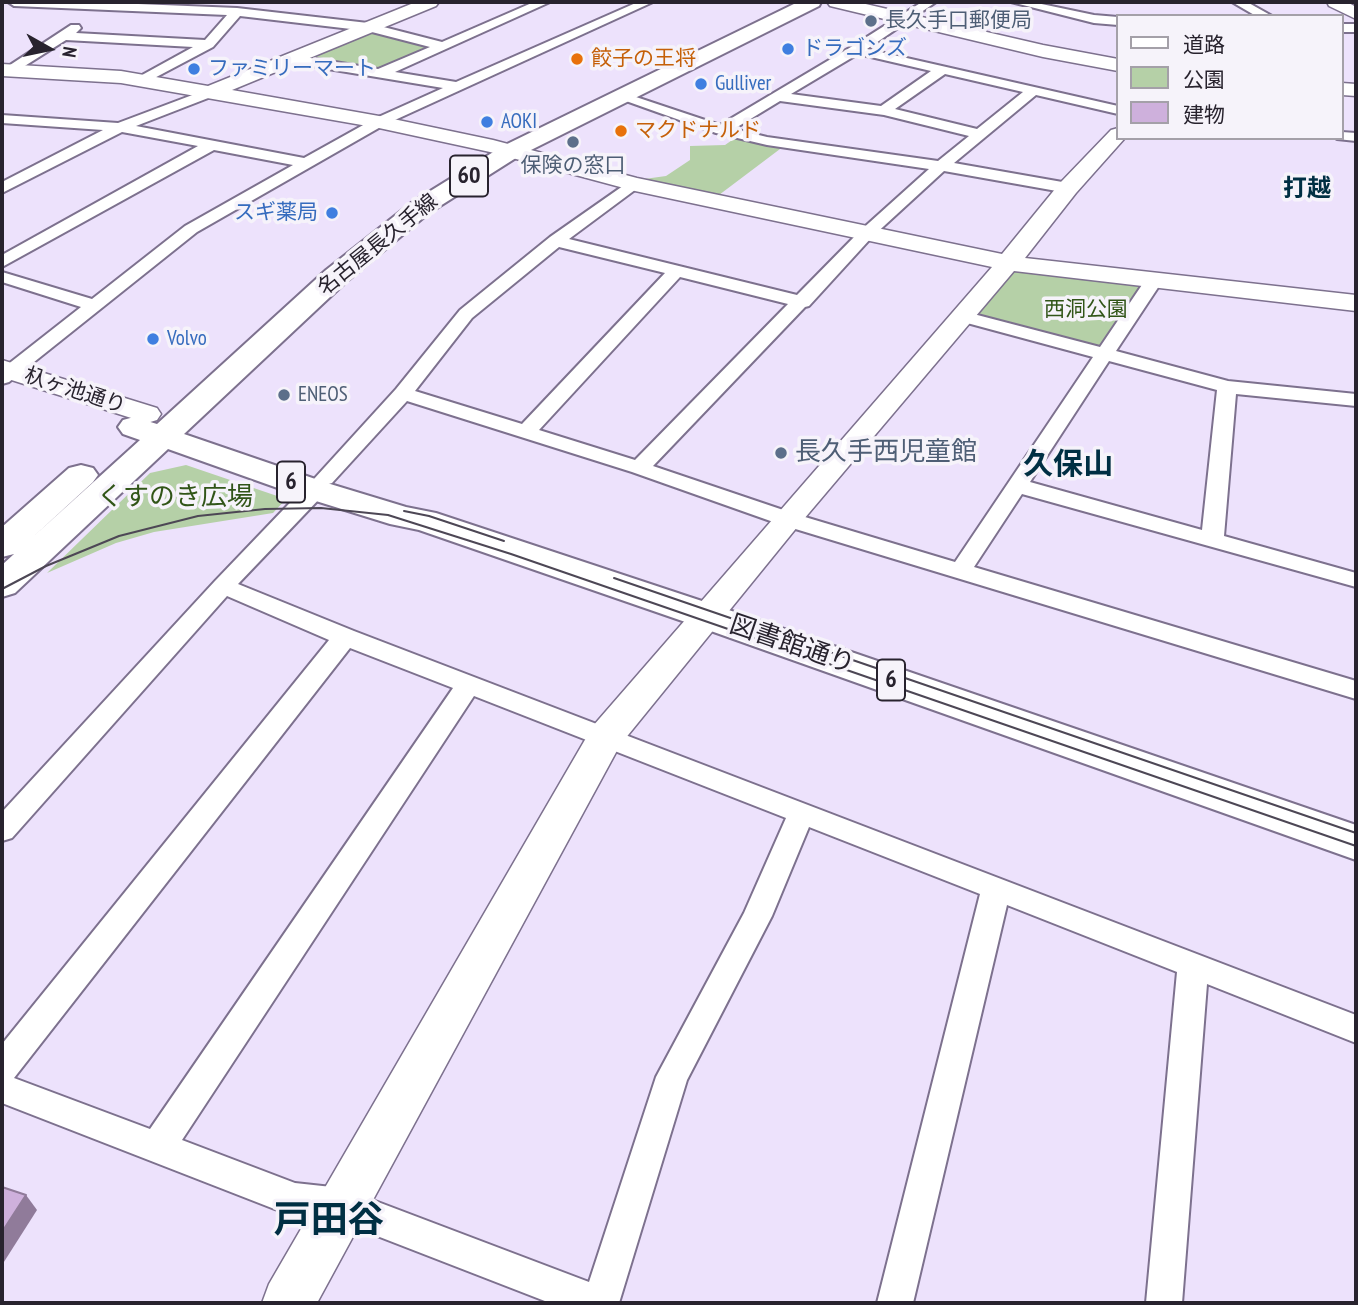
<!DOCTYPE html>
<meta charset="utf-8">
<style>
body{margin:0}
#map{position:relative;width:1358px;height:1305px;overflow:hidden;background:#ede2fc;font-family:"PT Sans Narrow","Noto Sans JP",sans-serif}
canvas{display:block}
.frame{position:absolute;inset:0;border:4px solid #28232e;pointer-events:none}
.legend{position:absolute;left:1116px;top:14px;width:228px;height:126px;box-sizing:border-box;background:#f6f3fa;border:2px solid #a4a0a8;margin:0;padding:9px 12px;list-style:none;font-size:21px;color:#28232e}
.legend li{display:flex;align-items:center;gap:14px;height:35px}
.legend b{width:35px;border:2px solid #a4a0a8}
.north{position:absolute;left:14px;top:14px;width:70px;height:70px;-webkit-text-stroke:5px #f6f3fa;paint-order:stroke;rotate:99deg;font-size:19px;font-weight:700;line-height:28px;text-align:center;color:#28232e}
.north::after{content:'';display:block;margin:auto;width:24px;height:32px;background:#28232e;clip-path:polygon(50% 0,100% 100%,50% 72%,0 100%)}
</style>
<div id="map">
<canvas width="1358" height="1305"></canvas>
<div class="frame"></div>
<ul class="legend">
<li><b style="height:9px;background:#fff"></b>道路</li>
<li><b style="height:19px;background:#b5d0a7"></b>公園</li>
<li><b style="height:19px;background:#ceb0dc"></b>建物</li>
</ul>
<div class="north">N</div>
</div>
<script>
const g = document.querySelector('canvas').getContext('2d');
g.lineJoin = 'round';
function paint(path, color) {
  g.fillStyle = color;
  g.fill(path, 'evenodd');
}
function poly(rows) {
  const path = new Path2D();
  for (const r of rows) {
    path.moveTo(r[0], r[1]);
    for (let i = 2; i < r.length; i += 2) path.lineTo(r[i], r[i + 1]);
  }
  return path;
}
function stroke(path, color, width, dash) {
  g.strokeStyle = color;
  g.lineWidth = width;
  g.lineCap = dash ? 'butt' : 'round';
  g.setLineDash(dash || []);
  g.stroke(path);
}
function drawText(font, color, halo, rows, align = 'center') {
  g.font = font + ' "PT Sans Narrow","Noto Sans JP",sans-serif';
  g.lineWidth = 7;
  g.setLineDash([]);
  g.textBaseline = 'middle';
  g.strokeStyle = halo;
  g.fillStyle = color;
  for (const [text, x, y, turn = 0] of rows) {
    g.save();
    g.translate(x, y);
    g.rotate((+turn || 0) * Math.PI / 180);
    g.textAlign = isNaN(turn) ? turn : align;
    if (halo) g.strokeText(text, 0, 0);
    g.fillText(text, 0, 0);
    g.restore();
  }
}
paint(poly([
 [375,31,436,47,381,70,307,58],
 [738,136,784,146,719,195,637,180,666,176,690,160,690,146,725,145],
 [1013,267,1145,282,1102,351,969,317],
 [186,465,286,499,273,513,154,532,116,543,47,573,150,473]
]), '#b5d0a7');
const street = poly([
 [8,2,89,2,237,8,368,23,442,42,534,2,550,2,395,72,456,82,638,2,653,2,384,125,197,232,9,382,2,384,2,369,81,307,2,282,2,272,92,299,185,226,293,165,214,150,2,267,2,255,198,146,122,132,2,193,2,182,103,130,2,123,2,115,118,123,211,88,216,89,216,95,136,126,304,158,374,119,443,88,292,63,285,59,292,55,378,69,430,47,368,31,240,16,213,47,145,83,135,83,133,80,193,47,66,40,12,74,7,73,7,67,71,25,79,25,81,28,76,33,205,40,227,15,14,6,8,2],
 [922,2,936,2,867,49,1118,106,1118,114,1036,95,954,163,1068,183,1076,188,1068,193,944,171,872,237,809,306,805,307,653,466,795,514,955,562,1093,357,956,320,953,316,956,312,962,311,1100,347,1148,276,1160,276,1163,280,1116,351,1228,381,1356,394,1356,406,1236,394,1224,536,1356,573,1356,587,1022,494,974,567,1356,681,1356,699,779,524,632,472,407,401,332,483,325,485,318,483,314,479,396,389,460,310,550,237,630,181,635,179,643,184,569,239,797,295,860,231,929,169,767,145,716,133,612,96,619,92,624,93,720,125,851,47,922,2],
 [858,54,931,71,881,106,791,94,858,54],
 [945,74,1023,92,977,129,895,109,945,74],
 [780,101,884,115,969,136,938,161,767,137,734,129,780,101],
 [559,247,665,273,522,424,415,391,472,318,559,247],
 [680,277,788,304,635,460,539,430,680,277],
 [1109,361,1217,390,1202,530,1030,482,1109,361],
 [1011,2,1032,2,1094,15,1118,17,1118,25,1094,23,1011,2],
 [1232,2,1247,2,1272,16,1256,16,1232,2],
 [1342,24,1356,24,1356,32,1342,32,1342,24],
 [1342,132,1356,133,1356,141,1337,139,1342,138,1342,132],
 [315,484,323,485,326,490,323,495,238,584,354,631,1356,1015,1356,1043,1207,984,1182,1303,1146,1303,1177,972,1007,905,913,1303,877,1303,980,894,809,827,772,916,687,1080,619,1303,550,1303,341,1222,295,1217,2,1103,2,1044,329,640,227,596,12,838,2,841,2,812,215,581,307,485,315,484],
 [350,648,453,688,150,1129,14,1078,350,648],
 [474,696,786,818,744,913,656,1077,589,1282,341,1188,295,1183,182,1140,474,696]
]);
const secondary = poly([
 [416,2,439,2,436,6,232,90,379,116,493,140,637,178,1002,254,1060,183,1111,130,1118,128,1118,138,1125,138,1076,193,1025,258,1356,295,1356,311,1014,271,798,526,620,745,317,1303,262,1303,269,1284,593,726,992,267,635,191,490,152,379,128,121,83,2,76,2,64,121,71,208,86,416,2],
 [827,2,857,2,1043,45,1118,59,1118,71,1043,57,830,6,827,2],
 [1327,2,1347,2,1356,7,1356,19,1329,6,1327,2],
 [1342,83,1356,84,1356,96,1342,95,1342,83],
 [2,360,157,408,161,414,157,420,147,423,2,377,2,360]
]);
const primary = poly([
 [798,2,821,2,819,6,519,156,429,213,346,282,184,434,327,483,406,507,436,513,720,607,1356,825,1356,860,694,625,419,530,390,524,303,497,168,449,15,593,2,597,2,565,14,554,2,557,2,527,69,468,81,465,93,468,98,475,93,482,34,536,140,440,123,434,118,427,123,420,134,417,157,424,326,270,411,203,503,146,798,2]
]);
stroke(street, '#7d718e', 4);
stroke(secondary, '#7d718e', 3);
stroke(primary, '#7d718e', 4);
paint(street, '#fff');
paint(secondary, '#fff');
paint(primary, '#fff');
stroke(poly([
 [404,511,429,516,504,541],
 [614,578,1356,833],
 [2,589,46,566,119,536,198,516,265,509,321,508,388,515,511,554,1356,846]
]), '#4d4755', 2);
paint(poly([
 [26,1195,37,1210,2,1265,2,1232]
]), '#907b9a');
const building = poly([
 [2,1187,26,1195,2,1232,2,1187]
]);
paint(building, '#ceb0dc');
stroke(building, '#907b9a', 2);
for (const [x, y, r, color] of [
 [871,21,7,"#5c6f8a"],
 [788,49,7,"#3f7fe0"],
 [577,59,7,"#e8710a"],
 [194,69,7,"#3f7fe0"],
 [701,84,7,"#3f7fe0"],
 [487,122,7,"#3f7fe0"],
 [621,131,7,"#e8710a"],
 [573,142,7,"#5c6f8a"],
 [332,213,7,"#3f7fe0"],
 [153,339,7,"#3f7fe0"],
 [284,395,7,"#5c6f8a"],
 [781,453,7,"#5c6f8a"]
]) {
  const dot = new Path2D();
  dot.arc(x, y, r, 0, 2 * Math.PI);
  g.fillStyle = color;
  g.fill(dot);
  stroke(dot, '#f6f3fa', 2.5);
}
drawText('21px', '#4e5e75', '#f6f3fa', [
 ["長久手口郵便局",885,21],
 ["保険の窓口",573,166,"center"],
 ["ENEOS",298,395]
], 'left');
drawText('21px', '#366cbe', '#f6f3fa', [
 ["ドラゴンズ",802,49],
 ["ファミリーマート",208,69],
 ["Gulliver",715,84],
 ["AOKI",501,122],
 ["スギ薬局",318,213,"right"],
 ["Volvo",167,339]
], 'left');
drawText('21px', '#c56008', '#f6f3fa', [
 ["餃子の王将",591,59],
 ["マクドナルド",635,131]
], 'left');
drawText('21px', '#28232e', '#f6f3fa', [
 ["名古屋長久手線",378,245,-39],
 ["杁ヶ池通り",75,391,18]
]);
drawText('21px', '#315518', '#f6f3fa', [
 ["西洞公園",1086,310]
]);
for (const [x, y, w] of [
 [469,176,38],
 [291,482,28],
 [891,680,28]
]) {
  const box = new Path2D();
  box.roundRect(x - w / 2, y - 20.5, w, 41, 5);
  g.fillStyle = '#f6f3fa';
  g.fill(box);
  stroke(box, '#28232e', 2);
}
drawText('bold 24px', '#28232e', null, [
 ["60",469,176],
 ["6",291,482],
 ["6",891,680]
]);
drawText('bold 24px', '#002f43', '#f6f3fa', [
 ["打越",1307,189]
]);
drawText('26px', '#4e5e75', '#f6f3fa', [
 ["長久手西児童館",795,453]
], 'left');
drawText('26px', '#315518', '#f6f3fa', [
 ["くすのき広場",175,498]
]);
drawText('26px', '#28232e', '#f6f3fa', [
 ["図書館通り",792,645,19]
]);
drawText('bold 30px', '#002f43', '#f6f3fa', [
 ["久保山",1068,465]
]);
drawText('bold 37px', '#002f43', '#f6f3fa', [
 ["戸田谷",329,1221]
]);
</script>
